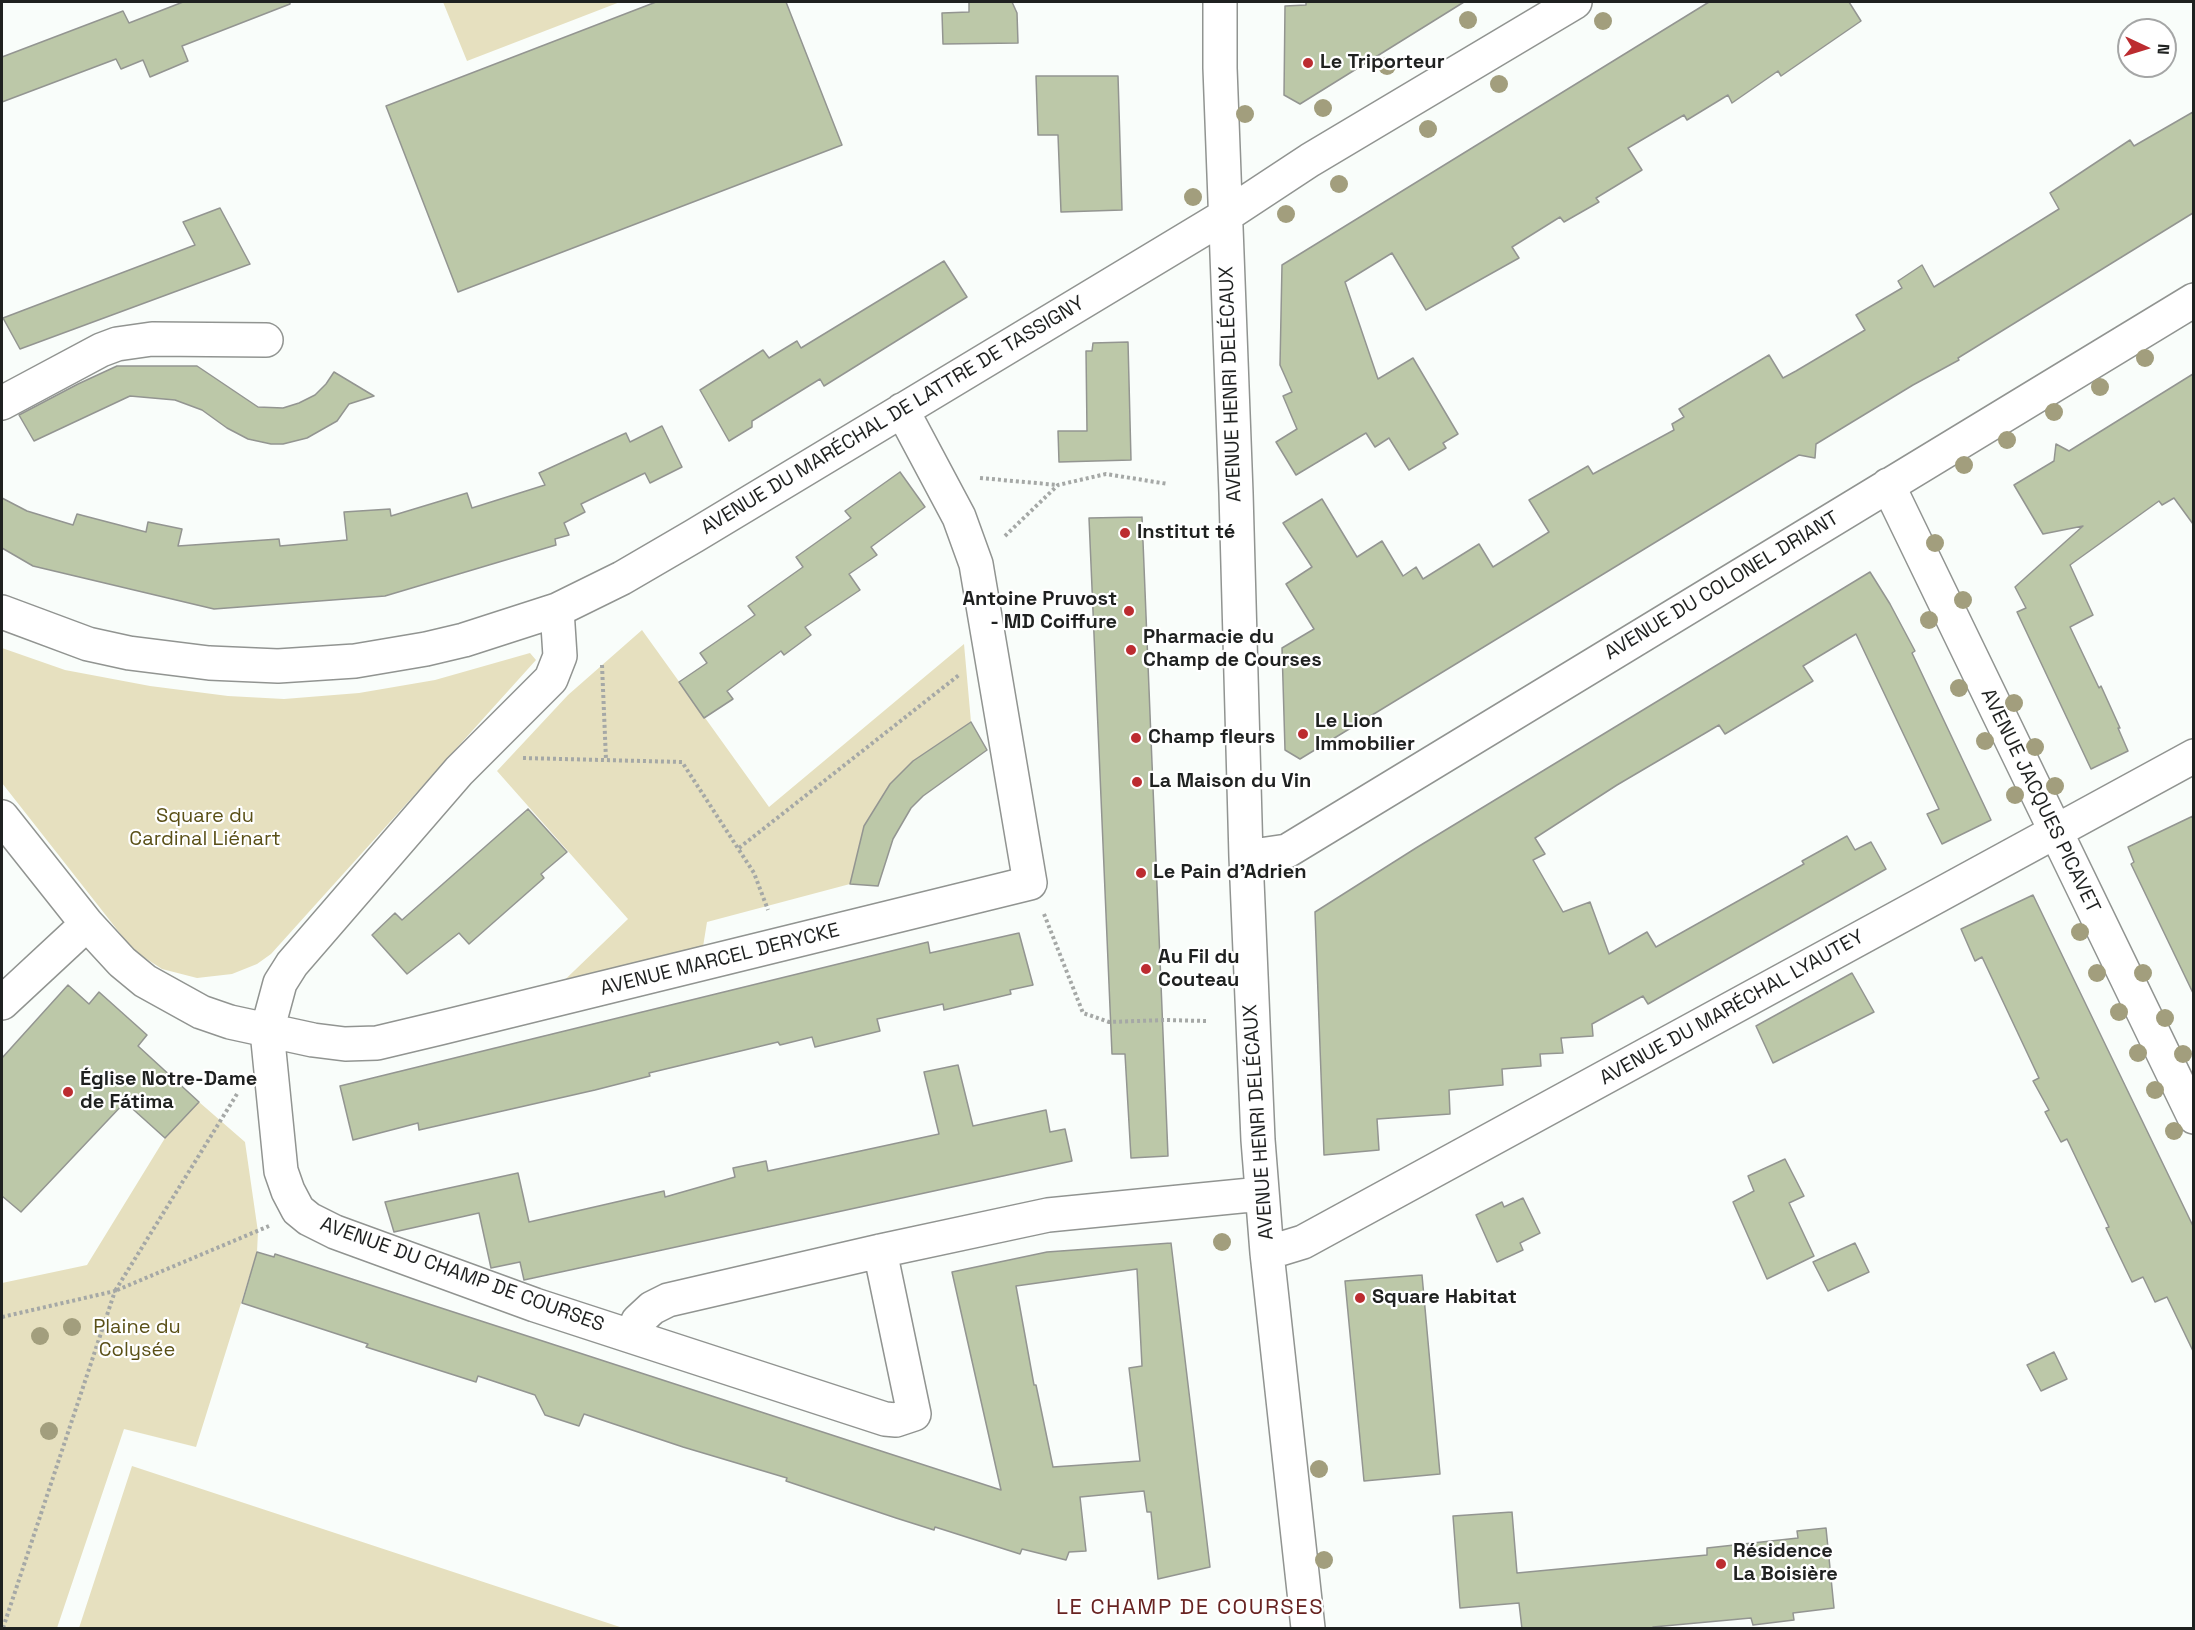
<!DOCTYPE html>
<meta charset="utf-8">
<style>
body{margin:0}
#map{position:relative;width:2195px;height:1630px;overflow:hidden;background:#f9fdfa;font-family:"Space Grotesk",sans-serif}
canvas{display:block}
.frame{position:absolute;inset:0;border:3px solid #1f2120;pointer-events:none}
.north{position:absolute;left:2117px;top:18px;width:60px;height:60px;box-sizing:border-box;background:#fff;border:2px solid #a5a6a6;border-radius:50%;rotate:94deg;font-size:16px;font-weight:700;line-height:24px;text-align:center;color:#1f2120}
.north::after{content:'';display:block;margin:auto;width:21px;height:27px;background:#bc2c30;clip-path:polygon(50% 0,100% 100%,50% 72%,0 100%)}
</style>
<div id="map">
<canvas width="2195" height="1630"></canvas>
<div class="frame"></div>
<div class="north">N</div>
</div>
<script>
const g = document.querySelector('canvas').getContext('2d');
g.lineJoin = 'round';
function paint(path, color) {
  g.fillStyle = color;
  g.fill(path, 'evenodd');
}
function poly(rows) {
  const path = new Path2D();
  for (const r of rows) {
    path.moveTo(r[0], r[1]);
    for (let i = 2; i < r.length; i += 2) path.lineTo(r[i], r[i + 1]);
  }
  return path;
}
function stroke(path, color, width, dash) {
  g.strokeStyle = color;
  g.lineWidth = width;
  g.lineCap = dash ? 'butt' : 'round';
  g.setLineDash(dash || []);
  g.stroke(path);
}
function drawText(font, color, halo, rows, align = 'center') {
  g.font = font + ' "Space Grotesk",sans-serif';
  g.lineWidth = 4.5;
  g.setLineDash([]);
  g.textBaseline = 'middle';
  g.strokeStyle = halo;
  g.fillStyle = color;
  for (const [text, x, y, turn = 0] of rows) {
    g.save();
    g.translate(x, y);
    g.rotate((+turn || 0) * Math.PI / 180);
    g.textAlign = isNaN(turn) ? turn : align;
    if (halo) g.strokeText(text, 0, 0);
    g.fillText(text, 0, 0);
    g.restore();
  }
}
paint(poly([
 [443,2,620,2,467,61],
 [642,630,769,807,964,644,971,722,913,761,890,784,864,826,850,884,707,922,702,953,548,996,628,919,497,771,568,695],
 [2,648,65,670,150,686,228,696,284,699,359,693,435,680,530,653,536,660,271,954,257,964,232,974,197,978,162,969,139,954,126,941,2,783],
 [199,1102,245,1142,258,1232,257,1252,196,1447,124,1429,57,1628,2,1628,2,1283,87,1265,165,1138],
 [132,1466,623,1628,79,1628]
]), '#e6e0bf');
const building = poly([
 [183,2,290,2,290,4,182,46,188,61,150,77,143,60,121,69,116,59,2,102,2,57,123,11,129,23,183,2],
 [656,2,786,2,842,145,458,292,386,106,656,2],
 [969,2,1012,2,1017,13,1018,43,943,44,942,13,969,12,969,2],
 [1306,2,1464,2,1300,104,1284,95,1285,6,1306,5,1306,2],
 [1709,2,1849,2,1861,21,1781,76,1778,71,1732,103,1728,95,1687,120,1684,115,1628,148,1642,170,1596,198,1599,202,1564,222,1560,217,1512,247,1519,258,1426,310,1392,253,1345,282,1378,379,1413,358,1458,434,1443,443,1446,448,1409,470,1389,438,1375,447,1366,433,1296,475,1276,442,1297,429,1283,396,1292,392,1280,365,1282,265,1709,2],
 [1036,76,1118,76,1122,210,1061,212,1058,135,1038,135,1036,76],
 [2193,112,2193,213,1958,358,1959,360,1913,385,1816,444,1815,458,1799,455,1787,462,1300,759,1285,750,1282,648,1314,629,1286,584,1312,567,1283,523,1322,499,1357,557,1382,541,1403,576,1416,567,1423,579,1479,544,1493,567,1549,532,1529,500,1588,466,1593,474,1674,430,1672,424,1684,417,1679,409,1769,355,1783,378,1796,371,1865,330,1856,315,1902,288,1898,281,1922,265,1934,287,2059,209,2050,193,2130,140,2134,146,2193,112],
 [220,208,250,264,20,349,3,318,195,245,183,222,220,208],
 [944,261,967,297,824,386,820,379,752,421,752,427,729,441,700,390,763,350,769,358,797,341,801,348,944,261],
 [1128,342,1131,460,1059,462,1058,431,1087,431,1086,351,1092,351,1093,343,1128,342],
 [117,366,197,366,258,407,283,408,299,403,315,395,326,384,334,372,374,396,349,404,337,421,307,438,283,444,271,444,248,439,227,428,202,410,175,400,130,396,34,441,19,415,78,384,117,366],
 [2193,374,2193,524,2174,498,2162,505,2159,501,2070,565,2093,615,2070,627,2099,688,2101,686,2120,728,2118,728,2128,751,2091,769,2017,612,2026,608,2015,587,2083,526,2043,534,2014,485,2054,461,2056,444,2069,451,2193,374],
 [662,426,682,467,650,483,645,473,581,504,585,512,564,523,569,535,555,539,556,545,385,596,214,609,33,566,2,548,2,498,27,511,73,525,77,514,146,532,148,522,182,529,178,546,279,539,280,546,347,540,344,512,390,509,391,516,467,493,472,508,545,485,539,473,626,433,630,442,662,426],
 [900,472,925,507,871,547,877,555,849,574,860,590,805,627,811,635,784,655,781,651,727,691,733,699,704,718,679,682,707,663,700,653,755,615,748,606,803,567,796,557,851,518,845,511,900,472],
 [1142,517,1168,1156,1131,1158,1125,1054,1112,1054,1089,518,1142,517],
 [1870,572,1890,604,1915,651,1912,653,1991,820,1942,844,1927,814,1939,809,1856,634,1803,666,1813,681,1725,734,1719,725,1617,785,1535,838,1545,854,1533,860,1563,912,1590,902,1609,954,1647,932,1656,947,1804,864,1802,861,1847,836,1855,850,1871,842,1886,869,1648,1004,1643,996,1592,1024,1593,1036,1561,1038,1563,1053,1540,1054,1541,1066,1502,1069,1503,1085,1449,1090,1450,1114,1377,1119,1379,1150,1324,1155,1315,912,1416,848,1870,572],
 [971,722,987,750,923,796,911,808,893,839,878,886,850,884,864,826,890,784,913,761,971,722],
 [528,809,567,852,541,874,544,878,469,944,459,933,407,974,372,935,395,913,402,920,528,809],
 [2193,816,2193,993,2131,864,2134,862,2128,847,2193,816],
 [2033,895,2193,1226,2193,1351,2167,1297,2155,1302,2143,1277,2132,1282,2106,1228,2109,1227,2067,1139,2061,1142,2045,1112,2049,1110,2033,1081,2039,1078,1982,957,1975,961,1961,929,2033,895],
 [1019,933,1033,985,1010,990,1011,994,944,1010,943,1004,877,1019,880,1031,815,1047,812,1037,780,1045,778,1042,649,1073,650,1076,595,1090,419,1130,418,1123,353,1140,340,1086,928,942,930,953,1019,933],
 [1852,973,1874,1012,1773,1063,1756,1026,1852,973],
 [68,985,89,1004,99,992,147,1035,138,1046,199,1102,165,1138,125,1102,21,1212,2,1196,2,1058,68,985],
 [958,1065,973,1126,1046,1110,1050,1132,1065,1129,1072,1161,524,1280,520,1262,491,1268,479,1213,394,1232,385,1202,518,1173,529,1222,664,1191,665,1197,735,1177,733,1168,766,1161,768,1171,939,1134,924,1072,958,1065],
 [1785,1159,1804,1196,1789,1203,1814,1256,1767,1279,1733,1202,1754,1191,1748,1176,1785,1159],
 [1523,1198,1540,1233,1520,1243,1523,1250,1497,1262,1476,1215,1502,1202,1504,1207,1523,1198],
 [1171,1243,1210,1567,1158,1579,1151,1512,1147,1512,1144,1491,1080,1497,1086,1551,1069,1552,1066,1560,1022,1549,1020,1554,935,1527,934,1530,896,1518,786,1481,787,1478,683,1447,584,1414,579,1426,545,1415,535,1395,478,1376,476,1382,366,1347,368,1344,242,1303,257,1252,274,1257,275,1254,1001,1490,952,1272,1047,1252,1171,1243],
 [1137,1269,1142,1366,1129,1368,1140,1461,1053,1467,1036,1385,1034,1385,1016,1286,1137,1269],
 [1855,1243,1869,1272,1828,1291,1813,1262,1855,1243],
 [1422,1275,1440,1474,1364,1481,1345,1281,1422,1275],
 [2054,1352,2067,1379,2041,1391,2027,1365,2054,1352],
 [1512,1512,1517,1573,1707,1555,1707,1548,1798,1538,1797,1531,1826,1528,1834,1608,1793,1613,1794,1620,1753,1625,1751,1618,1653,1627,1653,1629,1522,1629,1519,1603,1460,1608,1453,1516,1512,1512]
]);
paint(building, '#bcc8a8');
stroke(building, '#939591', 1.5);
const minor = poly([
 [1220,2,1220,68,1236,493,1246,857,1258,1140,1267,1253,1308,1628],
 [2,403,101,350,117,344,152,339,266,340],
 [1888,485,2194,1117],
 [557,610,560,656,551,679,459,771,292,964,280,983,267,1031,281,1171,288,1191,298,1210,309,1219,335,1232,535,1305,885,1419,896,1420,914,1414,880,1251],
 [2,612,88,644,129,653,209,663,278,666,355,661,426,649,464,640,557,610,622,578,694,536,1225,216,1310,160,1575,2],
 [2,817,87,924,122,962,145,981,201,1012,230,1022,313,1040,345,1044,377,1043,440,1028,1030,883,976,564,959,517,902,410],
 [1246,857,1287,851,2194,300],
 [2,1003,87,924],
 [1267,1253,1303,1242,2194,756],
 [632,1336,638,1321,652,1308,668,1300,880,1251,1048,1215,1261,1194]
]);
stroke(minor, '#919491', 36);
stroke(poly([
 [980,478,1058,485],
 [1005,536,1058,485,1106,474,1168,484],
 [602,665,606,760],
 [523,758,682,762,754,873,768,910],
 [739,848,959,675],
 [1044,914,1083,1013,1109,1022,1166,1020,1206,1021],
 [237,1094,115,1291,269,1226],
 [2,1317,115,1291,3,1628]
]), '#a5a8a6', 4, [3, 3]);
stroke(minor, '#fff', 33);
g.fillStyle = '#a29e7d';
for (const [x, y] of [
 [1468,20],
 [1603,21],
 [1387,66],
 [1499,84],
 [1323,108],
 [1245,114],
 [1428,129],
 [1339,184],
 [1193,197],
 [1286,214],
 [2145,358],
 [2100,387],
 [2054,412],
 [2007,440],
 [1964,465],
 [1935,543],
 [1963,600],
 [1929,620],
 [1959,688],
 [2014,703],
 [1985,741],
 [2035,747],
 [2055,786],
 [2015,795],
 [2080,932],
 [2097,973],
 [2143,973],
 [2119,1012],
 [2165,1018],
 [2138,1053],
 [2183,1054],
 [2155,1090],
 [2174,1131],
 [1222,1242],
 [72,1327],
 [40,1336],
 [49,1431],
 [1319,1469],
 [1324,1560]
]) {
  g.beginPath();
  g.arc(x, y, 9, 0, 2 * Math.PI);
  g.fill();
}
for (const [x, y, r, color] of [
 [1308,63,6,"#bc2c30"],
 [1125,533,6,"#bc2c30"],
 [1129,611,6,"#bc2c30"],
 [1131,650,6,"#bc2c30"],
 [1303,734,6,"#bc2c30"],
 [1136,738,6,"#bc2c30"],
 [1137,782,6,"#bc2c30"],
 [1141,873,6,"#bc2c30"],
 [1146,969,6,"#bc2c30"],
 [68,1092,6,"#bc2c30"],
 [1360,1298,6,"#bc2c30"],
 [1721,1564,6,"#bc2c30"]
]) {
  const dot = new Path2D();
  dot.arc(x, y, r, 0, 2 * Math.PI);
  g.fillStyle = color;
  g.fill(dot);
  stroke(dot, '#fff', 2);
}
drawText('bold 20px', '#1f2120', '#fff', [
 ["Le Triporteur",1320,63],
 ["Institut té",1137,533],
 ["Antoine Pruvost",1117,600,"right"],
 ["- MD Coiffure",1117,623,"right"],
 ["Pharmacie du",1143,638],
 ["Champ de Courses",1143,661],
 ["Le Lion",1315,722],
 ["Immobilier",1315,745],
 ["Champ fleurs",1148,738],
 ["La Maison du Vin",1149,782],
 ["Le Pain d'Adrien",1153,873],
 ["Au Fil du",1158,958],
 ["Couteau",1158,981],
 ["Église Notre-Dame",80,1080],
 ["de Fátima",80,1103],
 ["Square Habitat",1372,1298],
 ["Résidence",1733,1552],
 ["La Boisière",1733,1575]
], 'left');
drawText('20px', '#1f2120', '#fff', [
 ["AVENUE HENRI DELÉCAUX",1231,384,-92],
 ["AVENUE DU MARÉCHAL DE LATTRE DE TASSIGNY",893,416,-31],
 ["AVENUE DU COLONEL DRIANT",1722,586,-31],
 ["AVENUE JACQUES PICAVET",2040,801,64],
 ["AVENUE MARCEL DERYCKE",720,960,-14],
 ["AVENUE DU MARÉCHAL LYAUTEY",1732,1008,-29],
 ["AVENUE HENRI DELÉCAUX",1259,1122,-94],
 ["AVENUE DU CHAMP DE COURSES",462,1275,20]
]);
drawText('20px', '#5a5017', '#fff', [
 ["Square du",205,817],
 ["Cardinal Liénart",205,840],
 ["Plaine du",137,1328],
 ["Colysée",137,1351]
]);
g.letterSpacing = '1.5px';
drawText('22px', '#682321', '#fff', [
 ["LE CHAMP DE COURSES",1190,1608]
]);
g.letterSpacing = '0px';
</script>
